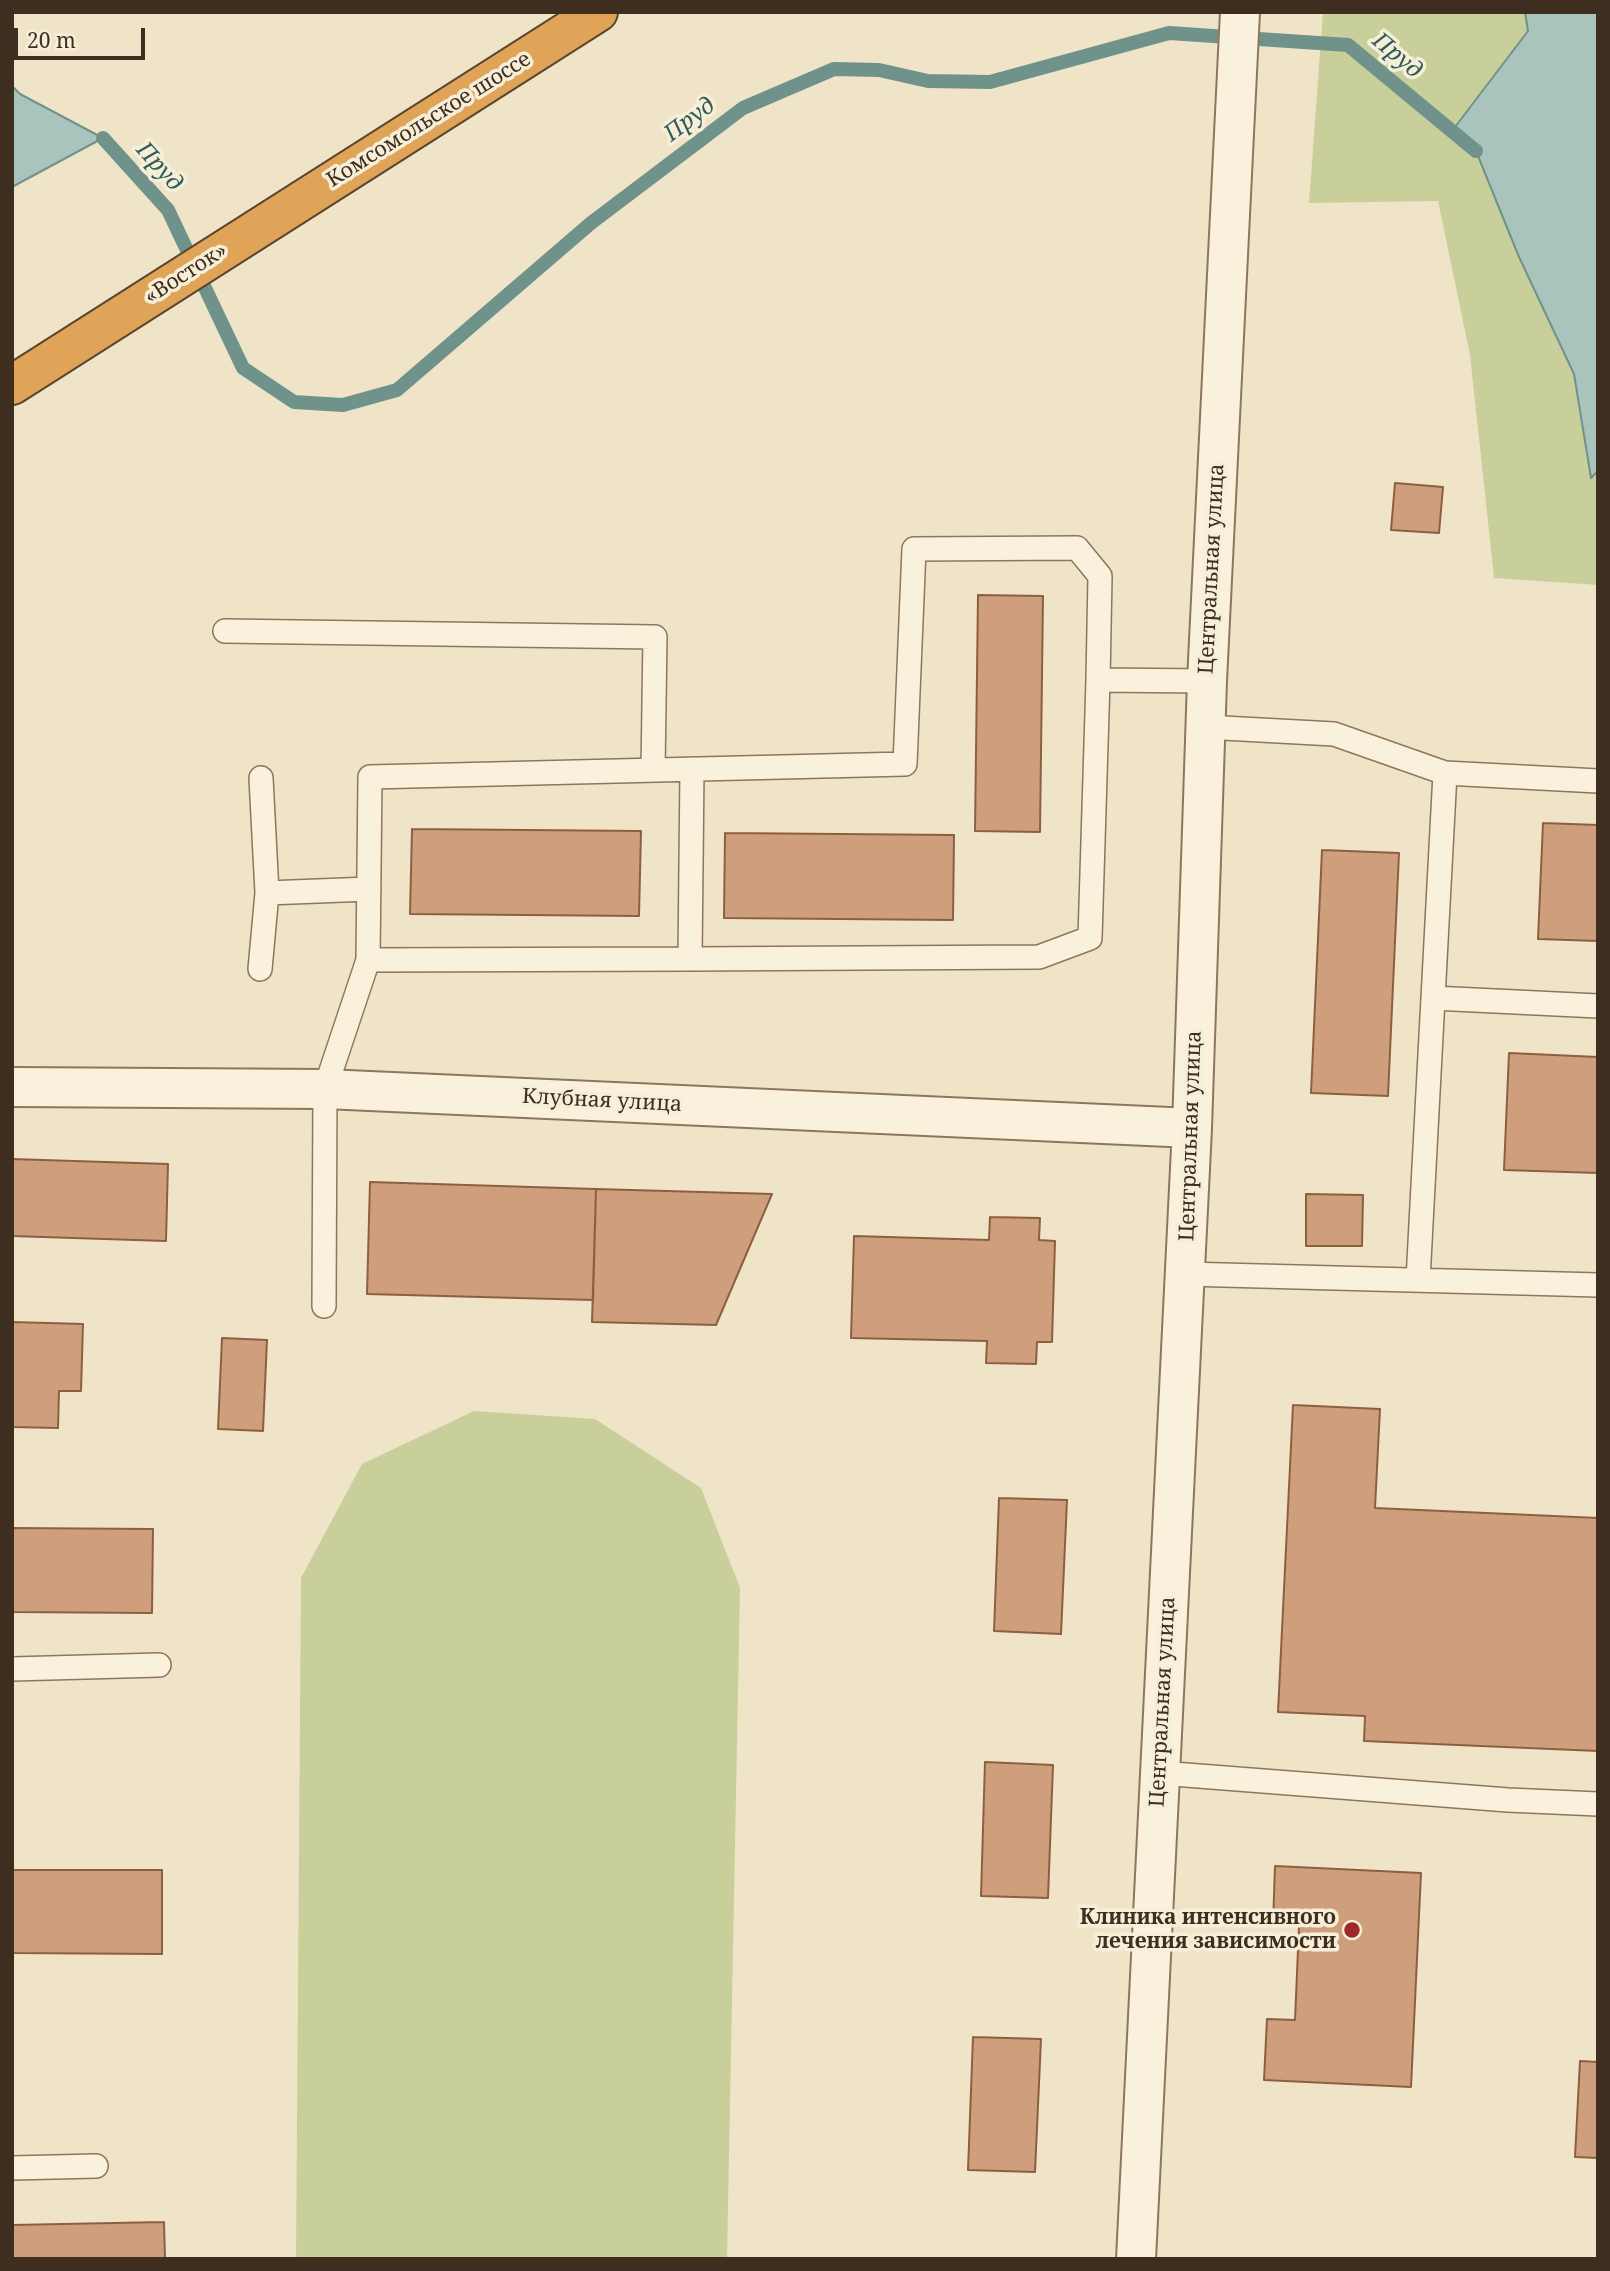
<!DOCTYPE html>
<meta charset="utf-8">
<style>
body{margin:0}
#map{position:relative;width:1610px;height:2271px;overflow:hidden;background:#f0e4c8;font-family:"Noto Serif",serif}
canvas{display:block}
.frame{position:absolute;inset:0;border:14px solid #3d2e20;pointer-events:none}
.scale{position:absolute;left:14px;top:28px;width:131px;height:32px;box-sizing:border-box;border:4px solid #3d2e20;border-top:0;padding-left:9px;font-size:21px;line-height:24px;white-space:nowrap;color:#3d2e20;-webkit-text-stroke:5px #f7eed8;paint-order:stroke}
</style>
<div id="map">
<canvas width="1610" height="2271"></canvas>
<div class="frame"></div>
<div class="scale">20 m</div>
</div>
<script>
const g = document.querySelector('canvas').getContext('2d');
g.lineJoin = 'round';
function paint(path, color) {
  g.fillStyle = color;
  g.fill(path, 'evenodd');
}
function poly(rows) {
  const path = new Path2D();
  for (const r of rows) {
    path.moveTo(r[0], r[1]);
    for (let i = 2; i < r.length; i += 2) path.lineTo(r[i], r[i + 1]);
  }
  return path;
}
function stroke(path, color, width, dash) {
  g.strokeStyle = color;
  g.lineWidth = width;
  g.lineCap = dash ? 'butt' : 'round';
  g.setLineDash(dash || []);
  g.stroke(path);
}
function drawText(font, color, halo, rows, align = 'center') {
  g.font = font + ' "Noto Serif",serif';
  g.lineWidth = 7;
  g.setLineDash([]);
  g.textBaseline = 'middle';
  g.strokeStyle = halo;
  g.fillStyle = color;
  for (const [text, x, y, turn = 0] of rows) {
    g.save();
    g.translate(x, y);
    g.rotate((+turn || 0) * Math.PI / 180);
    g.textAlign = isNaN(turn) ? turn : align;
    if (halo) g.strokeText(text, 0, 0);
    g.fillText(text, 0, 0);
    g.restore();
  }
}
paint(poly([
 [1323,12,1598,12,1598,585,1494,578,1470,355,1438,201,1309,203],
 [474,1411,595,1419,701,1488,740,1588,727,2259,297,2259,296,2257,301,1578,362,1464]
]), '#c9cf9b');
const water = poly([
 [1525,12,1598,12,1598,471,1591,478,1574,374,1519,257,1476,151,1452,131,1528,31,1525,12],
 [12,86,20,94,103,138,12,187,12,86]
]);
paint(water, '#a9c4bc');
stroke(water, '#6f938a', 2);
stroke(poly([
 [103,138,168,210,243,368,294,402,343,405,397,390,591,223,743,108,834,69,879,70,928,81,990,82,1169,33,1348,45,1476,151]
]), '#6f938a', 14);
const building = poly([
 [1395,483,1443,487,1439,533,1391,530,1395,483],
 [978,595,1043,596,1040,832,975,831,978,595],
 [1543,823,1598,825,1598,941,1538,939,1543,823],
 [412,829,641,831,639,916,410,914,412,829],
 [725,833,954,835,953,920,724,918,725,833],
 [1322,850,1399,853,1388,1096,1311,1093,1322,850],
 [1509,1053,1598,1057,1598,1173,1504,1170,1509,1053],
 [12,1159,168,1164,166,1241,12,1236,12,1159],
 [370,1182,596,1189,593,1300,367,1294,370,1182],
 [596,1189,772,1194,716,1325,592,1322,596,1189],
 [1306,1194,1363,1195,1362,1246,1306,1246,1306,1194],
 [990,1217,1040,1218,1039,1240,1055,1241,1052,1342,1037,1342,1036,1364,986,1363,987,1341,851,1338,854,1236,989,1240,990,1217],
 [12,1322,83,1324,81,1391,59,1391,58,1428,12,1427,12,1322],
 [222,1338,267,1340,263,1431,218,1429,222,1338],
 [1293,1405,1380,1409,1375,1508,1598,1518,1598,1751,1364,1741,1365,1716,1278,1712,1293,1405],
 [999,1498,1067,1500,1061,1634,994,1631,999,1498],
 [12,1528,153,1529,152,1613,12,1612,12,1528],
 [985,1762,1053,1765,1048,1898,981,1896,985,1762],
 [1275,1866,1421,1873,1411,2087,1264,2080,1267,2019,1295,2020,1299,1926,1273,1925,1275,1866],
 [12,1870,162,1870,162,1954,12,1953,12,1870],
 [973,2037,1041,2039,1035,2172,968,2170,973,2037],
 [1580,2061,1598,2062,1598,2158,1575,2157,1580,2061],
 [164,2222,165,2259,12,2259,12,2225,164,2222]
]);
paint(building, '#cf9f7d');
stroke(building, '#8d5f41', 2);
const lane = poly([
 [225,631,655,637,653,770],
 [1205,727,1334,734,1445,773,1598,781],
 [692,769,690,959,1039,957,1090,938,1098,680],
 [261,778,267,893],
 [368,960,690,959],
 [260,969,267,893,369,889],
 [1433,998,1598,1006],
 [1185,1274,1598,1285],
 [1418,1280,1445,773],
 [324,1306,325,1089,368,960,370,777,905,764,914,549,1077,548,1100,576,1098,680,1207,681],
 [12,1669,159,1665],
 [1160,1773,1508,1800,1598,1804],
 [12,2168,96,2166]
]);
const street = poly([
 [12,1087,325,1089,1192,1128],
 [1136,2259,1192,1128,1207,681,1240,12]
]);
const highway = poly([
 [12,385,598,12]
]);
stroke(lane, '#8d765c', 26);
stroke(street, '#8d765c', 42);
stroke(highway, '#5b4430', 42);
stroke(lane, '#faf1dc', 23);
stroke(street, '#faf1dc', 38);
stroke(highway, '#e0a458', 38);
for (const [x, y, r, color] of [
 [1352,1930,9,"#9e2a2b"]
]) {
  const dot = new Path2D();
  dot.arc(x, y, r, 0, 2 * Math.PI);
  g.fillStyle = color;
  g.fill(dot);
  stroke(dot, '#f7eed8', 2.5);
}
drawText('21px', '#3d2e20', '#f7eed8', [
 ["Комсомольское шоссе",429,120,-32],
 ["«Восток»",186,274,-33],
 ["Центральная улица",1212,569,-87],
 ["Клубная улица",602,1101,3],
 ["Центральная улица",1191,1136,-88],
 ["Центральная улица",1163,1702,-87]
]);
drawText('bold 21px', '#3d2e20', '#f7eed8', [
 ["Клиника интенсивного",1336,1918],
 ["лечения зависимости",1336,1942]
], 'right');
drawText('italic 23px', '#2f5d5a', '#f7eed8', [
 ["Пруд",1397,56,40],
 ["Пруд",690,120,-37],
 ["Пруд",159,167,48]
]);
</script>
